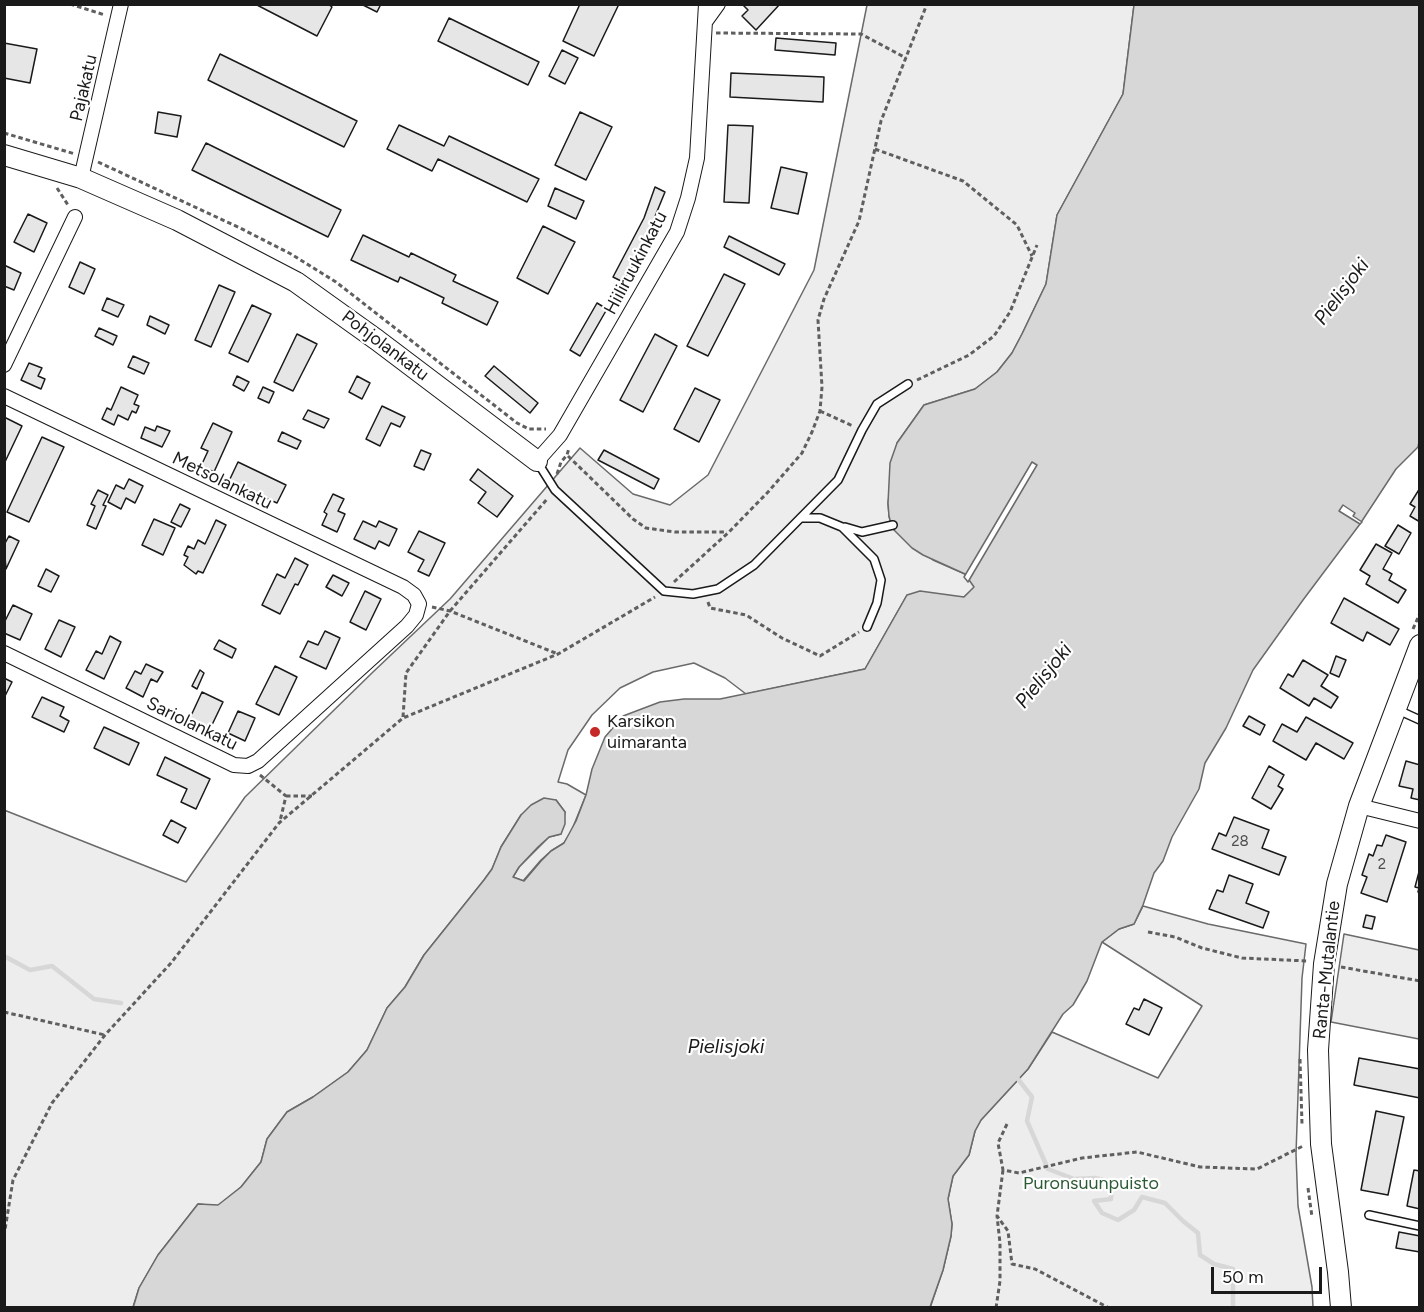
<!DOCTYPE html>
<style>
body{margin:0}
#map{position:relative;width:1424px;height:1312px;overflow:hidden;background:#fff;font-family:Figtree,sans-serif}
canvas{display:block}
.frame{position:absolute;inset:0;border:6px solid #1a1a1a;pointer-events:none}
.scale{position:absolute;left:1211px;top:1267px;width:111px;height:27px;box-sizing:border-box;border:3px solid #1a1a1a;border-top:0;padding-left:8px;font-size:18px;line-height:21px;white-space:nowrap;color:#1a1a1a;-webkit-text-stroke:4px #fff;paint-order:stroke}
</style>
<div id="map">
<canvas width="1424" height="1312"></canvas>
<div class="frame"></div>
<div class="scale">50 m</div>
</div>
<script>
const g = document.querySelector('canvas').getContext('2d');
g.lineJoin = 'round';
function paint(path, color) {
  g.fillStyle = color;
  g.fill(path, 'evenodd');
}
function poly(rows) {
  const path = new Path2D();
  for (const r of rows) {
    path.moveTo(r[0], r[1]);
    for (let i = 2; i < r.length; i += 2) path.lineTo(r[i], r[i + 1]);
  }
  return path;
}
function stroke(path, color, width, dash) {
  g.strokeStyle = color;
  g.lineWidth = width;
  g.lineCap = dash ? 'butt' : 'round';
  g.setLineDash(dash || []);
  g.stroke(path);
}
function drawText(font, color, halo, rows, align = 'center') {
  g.font = font + ' Figtree,sans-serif';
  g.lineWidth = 4.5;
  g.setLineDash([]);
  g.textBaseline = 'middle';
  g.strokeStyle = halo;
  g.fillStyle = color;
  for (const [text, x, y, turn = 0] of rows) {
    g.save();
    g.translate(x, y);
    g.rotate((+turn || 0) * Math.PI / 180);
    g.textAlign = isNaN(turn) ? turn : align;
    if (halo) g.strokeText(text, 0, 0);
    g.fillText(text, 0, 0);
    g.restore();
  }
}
const built = poly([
 [867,5,1134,5,1123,94,1057,215,1046,284,1022,334,1012,353,997,372,975,389,924,405,897,443,888,503,889,516,892,528,933,560,965,574,975,587,964,597,907,595,865,669,746,694,725,678,694,663,653,672,620,688,592,715,568,750,558,782,567,784,586,795,571,832,564,843,551,851,541,860,523,881,513,877,519,867,549,837,561,834,565,812,556,800,521,815,501,847,492,869,484,880,424,955,405,987,387,1008,367,1050,348,1072,313,1097,287,1112,267,1139,261,1162,241,1187,218,1206,198,1204,158,1255,139,1288,133,1307,5,1307,4,810,186,882,245,797,373,672,450,599,580,448,633,494,670,505,708,475,814,270,867,5],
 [1143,906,1208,924,1306,944,1302,978,1296,1154,1298,1206,1312,1287,1313,1307,930,1308,943,1270,951,1236,952,1224,948,1199,953,1176,969,1155,975,1131,981,1120,1028,1069,1052,1032,1158,1078,1202,1006,1102,942,1119,929,1134,924,1143,906],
 [1344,934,1419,950,1419,1039,1331,1022,1344,934]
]);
paint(built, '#ededed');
stroke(built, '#6a6a6a', 1.5);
const water = poly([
 [1134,5,1419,5,1419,442,1418,447,1396,469,1360,524,1303,600,1253,670,1226,728,1205,763,1199,789,1172,837,1163,861,1154,873,1143,905,1134,924,1119,929,1102,942,1087,981,1073,1005,1063,1014,1028,1069,981,1120,975,1131,969,1155,953,1176,948,1199,952,1224,951,1236,943,1270,930,1307,133,1308,139,1288,158,1255,198,1204,218,1205,241,1187,261,1162,267,1139,287,1112,313,1097,348,1072,367,1050,387,1008,405,987,424,955,484,880,492,869,501,847,521,815,531,805,544,798,556,800,565,812,565,824,561,834,549,837,538,847,519,867,513,877,524,881,541,861,551,851,564,843,576,821,586,795,592,769,605,737,623,716,660,702,684,699,720,699,865,669,907,595,920,591,964,597,974,587,965,574,923,555,912,548,892,528,889,516,888,503,890,463,897,443,924,405,975,389,997,372,1012,353,1022,334,1046,284,1057,215,1123,94,1134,5]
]);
paint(water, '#d7d7d7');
stroke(water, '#6a6a6a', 1.5);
const pier = poly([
 [1032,462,1037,465,968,582,964,577,1032,462],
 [1343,505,1355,513,1353,516,1362,522,1360,524,1339,511,1343,505]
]);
paint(pier, '#fff');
stroke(pier, '#6a6a6a', 1.5);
stroke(poly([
 [4,956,30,970,52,966,94,999,121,1003],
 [1018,1079,1032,1097,1027,1121,1048,1169,1074,1179,1095,1178,1112,1182,1111,1199,1094,1201,1102,1213,1118,1220,1134,1210,1142,1197,1165,1203,1183,1221,1198,1233,1200,1255,1214,1264,1233,1269,1233,1308]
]), '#d7d7d7', 4.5);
const building = poly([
 [255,4,328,4,332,7,317,36,255,4],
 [361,4,381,4,377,12,361,4],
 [580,4,619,4,594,56,563,41,580,4],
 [780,4,756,30,742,16,748,10,742,4,780,4],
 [449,18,539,62,528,85,438,41,449,18],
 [776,38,836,43,835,55,775,50,776,38],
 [4,43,37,49,30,83,4,78,4,43],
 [562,50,578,58,565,84,549,76,562,50],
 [220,54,357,121,344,147,208,80,220,54],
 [731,73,824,77,823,102,730,97,731,73],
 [158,112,181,116,177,137,155,133,158,112],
 [580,112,612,127,586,180,555,165,580,112],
 [399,125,444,146,449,136,539,179,527,202,438,159,432,171,387,149,399,125],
 [728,125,753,126,749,203,724,202,728,125],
 [206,143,341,210,328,237,192,170,206,143],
 [781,167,807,173,798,214,771,208,781,167],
 [655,187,665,192,640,253,623,282,613,277,644,218,655,187],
 [555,188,584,201,576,219,548,206,555,188],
 [28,214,47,223,34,252,14,242,28,214],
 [543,226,575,242,548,294,517,278,543,226],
 [363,235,409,257,411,253,456,275,453,281,498,302,487,325,442,303,444,298,400,277,398,282,351,260,363,235],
 [729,236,785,264,779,275,724,247,729,236],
 [80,262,95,269,84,294,69,287,80,262],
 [4,265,21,273,14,290,4,286,4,265],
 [724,274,745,284,708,356,687,346,724,274],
 [219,285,235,292,211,347,195,340,219,285],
 [107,298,124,305,118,317,102,310,107,298],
 [597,303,607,309,580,356,570,350,597,303],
 [252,305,271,314,248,362,229,353,252,305],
 [150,316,169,325,165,334,147,325,150,316],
 [99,328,117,336,113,345,95,336,99,328],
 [297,334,317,344,293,391,274,382,297,334],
 [655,334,677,346,643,412,620,400,655,334],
 [133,356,149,363,144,374,128,367,133,356],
 [29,363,42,368,38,376,45,379,41,389,21,380,29,363],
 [494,366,538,403,530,413,485,376,494,366],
 [237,376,249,382,244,391,233,385,237,376],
 [357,376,370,383,362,399,349,392,357,376],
 [121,387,138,395,134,404,139,406,136,413,132,411,128,420,118,415,114,425,102,419,107,408,111,410,121,387],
 [263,387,274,392,269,403,258,398,263,387],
 [695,388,720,400,699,442,674,429,695,388],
 [382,406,405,417,400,427,391,423,380,446,366,439,382,406],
 [308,410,329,419,324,428,303,419,308,410],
 [4,417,22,426,4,464,4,417],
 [213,423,232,432,214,472,201,466,208,451,201,448,213,423],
 [157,426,170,431,162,447,141,438,145,427,155,431,157,426],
 [282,432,301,441,297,449,278,441,282,432],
 [42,437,64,447,29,522,7,512,42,437],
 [421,450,431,454,424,470,414,466,421,450],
 [604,450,659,479,654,489,598,460,604,450],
 [238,462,286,485,277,503,229,481,238,462],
 [478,469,513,496,497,517,478,503,486,492,470,480,478,469],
 [129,479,143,486,135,503,126,498,121,509,108,502,116,485,124,489,129,479],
 [1420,488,1420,522,1410,516,1415,507,1410,504,1420,488],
 [98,490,108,495,103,505,106,506,96,529,87,525,95,506,91,504,98,490],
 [333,494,344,499,338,511,345,514,337,532,322,525,327,514,324,512,333,494],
 [180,504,190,509,181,527,171,522,180,504],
 [154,519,175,528,163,555,142,545,154,519],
 [216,520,226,525,203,573,198,571,196,574,184,565,188,557,184,555,188,546,194,549,198,540,205,544,216,520],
 [363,521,376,527,379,521,397,529,389,546,379,541,375,549,354,539,363,521],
 [1398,525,1411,533,1399,554,1385,546,1398,525],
 [419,531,445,543,429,576,418,571,424,560,408,552,419,531],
 [9,536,19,541,6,569,4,545,9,536],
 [1376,544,1392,553,1383,569,1392,574,1389,580,1406,590,1398,603,1366,584,1370,576,1360,570,1376,544],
 [295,558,308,565,298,585,295,584,280,614,262,605,277,574,285,578,295,558],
 [46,569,59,576,51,592,38,586,46,569],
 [333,575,349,583,342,596,326,587,333,575],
 [365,591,381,599,366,630,350,622,365,591],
 [1344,598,1399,629,1390,645,1367,632,1363,641,1331,623,1344,598],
 [13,605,32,614,20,640,4,633,4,623,13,605],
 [59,620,75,627,61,657,45,649,59,620],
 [325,631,340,638,326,669,300,657,308,641,318,645,325,631],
 [110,636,121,642,104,679,86,670,96,651,102,654,110,636],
 [219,640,236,649,232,658,214,649,219,640],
 [1336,656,1346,660,1339,677,1330,673,1336,656],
 [1303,660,1328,675,1321,686,1338,697,1331,708,1314,698,1309,706,1280,688,1288,674,1293,677,1303,660],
 [146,664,163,672,157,682,151,679,143,697,126,688,135,671,141,674,146,664],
 [275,666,297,677,279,715,256,704,275,666],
 [200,670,204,673,197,689,192,686,200,670],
 [4,678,12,682,4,698,4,678],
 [202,692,223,702,210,729,189,720,202,692],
 [42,697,64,707,60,716,69,721,64,732,32,717,42,697],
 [238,711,255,718,245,741,228,733,238,711],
 [1249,716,1265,725,1260,735,1243,726,1249,716],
 [1306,717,1353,743,1344,759,1316,743,1306,760,1273,741,1282,724,1297,732,1306,717],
 [104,727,139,743,129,765,94,748,104,727],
 [165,757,210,779,196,809,181,802,187,789,157,775,165,757],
 [1406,761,1420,765,1420,800,1411,798,1413,789,1399,786,1406,761],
 [1269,766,1284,775,1278,786,1283,789,1271,809,1252,798,1269,766],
 [1234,817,1269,830,1262,848,1286,857,1279,875,1212,849,1219,833,1226,836,1234,817],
 [171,820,186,828,178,843,163,835,171,820],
 [1386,835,1406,842,1387,902,1361,893,1367,877,1362,875,1369,854,1373,856,1377,845,1382,846,1386,835],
 [1420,868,1420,893,1418,892,1419,888,1415,887,1420,868],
 [1229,875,1253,884,1246,903,1269,912,1263,928,1209,909,1217,890,1223,892,1229,875],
 [1366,915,1375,917,1372,929,1363,927,1366,915],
 [1144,999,1162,1008,1149,1035,1126,1024,1134,1008,1139,1010,1144,999],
 [1359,1058,1420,1069,1420,1098,1354,1085,1359,1058],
 [1376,1111,1404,1117,1388,1195,1361,1190,1376,1111],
 [1414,1170,1420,1171,1420,1209,1407,1206,1414,1170],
 [1399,1232,1420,1236,1420,1252,1396,1248,1399,1232]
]);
paint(building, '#e6e6e6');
stroke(building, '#1a1a1a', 1.5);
const lane = poly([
 [538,463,555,490,664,591,693,594,718,589,754,565,838,480,862,430,877,404,908,384],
 [802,518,820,518,842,527,874,559,881,580,877,603,867,627],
 [845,527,862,532,893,525],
 [1398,710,1420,720],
 [1369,1215,1420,1226]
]);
const street = poly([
 [705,22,718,4],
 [81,178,121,4],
 [4,365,75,217],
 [4,396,403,587,414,595,419,604,416,615,407,626,258,761,248,766,234,765,4,653],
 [537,461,560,435,677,232,688,198,697,158,706,4],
 [1359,806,1420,821]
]);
const secondary = poly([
 [4,155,81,178,177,220,296,282,377,340,537,461],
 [1341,1308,1338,1272,1321,1144,1318,1050,1324,964,1337,884,1359,806,1420,645]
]);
stroke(lane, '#1a1a1a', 10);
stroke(street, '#1a1a1a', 16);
stroke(secondary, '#1a1a1a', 22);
stroke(poly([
 [70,4,105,15],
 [716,33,861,34,906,58],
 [4,133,75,154],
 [875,149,963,181,1017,225,1032,256],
 [98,162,240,228,291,254,336,282,517,423,529,429,546,429],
 [57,188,68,205],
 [917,380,969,355,994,336,1010,312,1037,245],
 [820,411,853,426],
 [568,456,633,519,646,528,675,532,727,532],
 [557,474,561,462,567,455,569,448],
 [674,582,729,532,768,492,802,453,812,432,820,411,822,387,818,320,824,299,859,221,881,121,927,4],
 [708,602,710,608,746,615,782,638,820,656,859,632],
 [432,607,450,611,558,654],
 [1413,629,1420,613],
 [403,717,406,673,450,611,548,498],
 [260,775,286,796,280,821],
 [286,796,312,796],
 [1148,932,1175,937,1202,948,1242,958,1307,961],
 [1341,967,1420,981],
 [4,1012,105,1035],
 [1300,1059,1302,1124],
 [1007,1124,998,1143,1003,1170,1019,1173,1082,1158,1137,1152,1200,1167,1257,1169,1303,1146],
 [1003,1170,997,1216,1008,1231,1012,1264,1035,1269,1109,1308],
 [1308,1188,1312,1217],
 [4,1236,13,1180,52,1103,105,1035,171,963,279,823,403,718,558,654,655,597],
 [996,1308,1000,1281,1000,1243,997,1216]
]), '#5f5f5f', 3, [4.5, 3]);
stroke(lane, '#fff', 7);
stroke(street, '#fff', 14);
stroke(secondary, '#fff', 20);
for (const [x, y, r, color] of [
 [595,732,6,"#c62828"]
]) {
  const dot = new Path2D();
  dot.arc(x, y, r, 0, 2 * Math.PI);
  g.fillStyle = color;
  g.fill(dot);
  stroke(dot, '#fff', 2);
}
drawText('15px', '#4d4d4d', null, [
 ["28",1240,842],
 ["2",1382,865]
]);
drawText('18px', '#1a1a1a', '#fff', [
 ["Pajakatu",84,88,-77],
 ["Hiiliruukinkatu",636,263,-62],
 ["Pohjolankatu",385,346,37],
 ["Metsolankatu",222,481,26],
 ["Sariolankatu",192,724,26],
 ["Ranta-Mutalantie",1327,970,-84]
]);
drawText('18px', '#1a1a1a', '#fff', [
 ["Karsikon",607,722],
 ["uimaranta",607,743]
], 'left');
drawText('18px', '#2b5a34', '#fff', [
 ["Puronsuunpuisto",1091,1184]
]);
drawText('italic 20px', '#1a1a1a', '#fff', [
 ["Pielisjoki",1342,292,-53],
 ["Pielisjoki",1044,676,-51],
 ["Pielisjoki",726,1047]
]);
</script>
